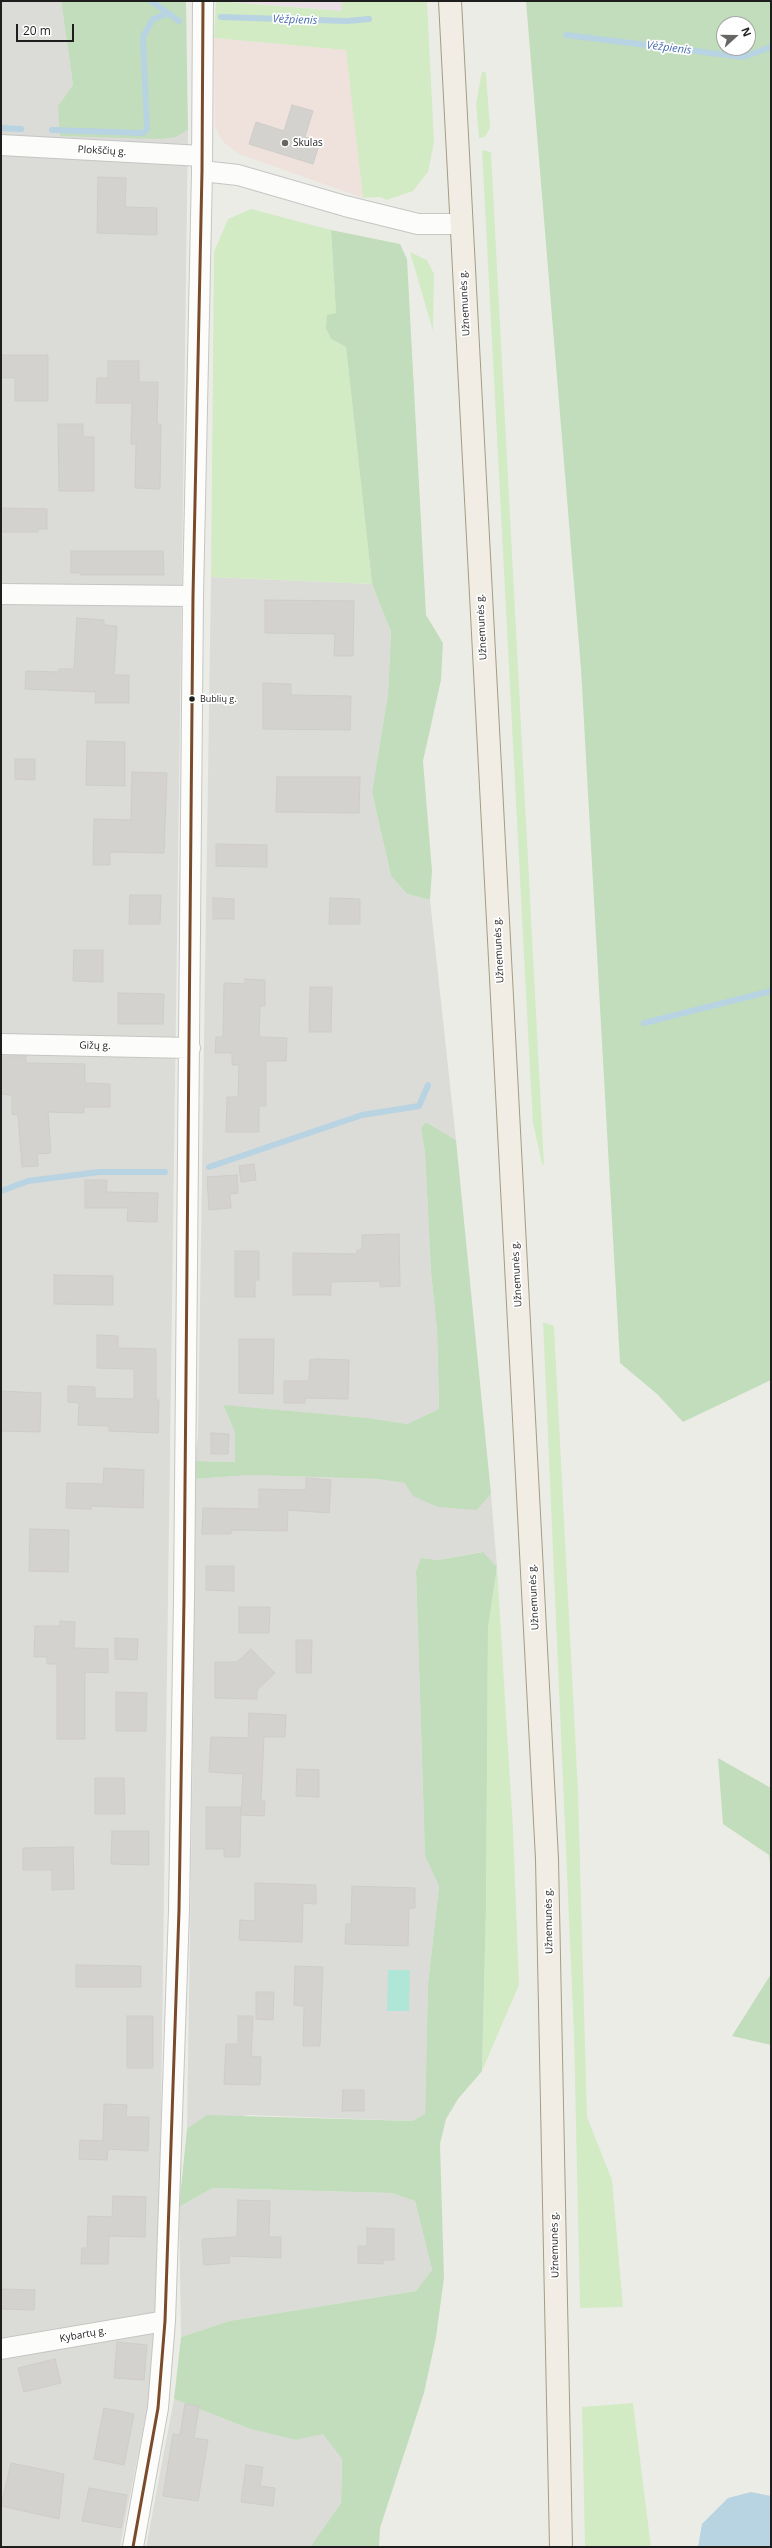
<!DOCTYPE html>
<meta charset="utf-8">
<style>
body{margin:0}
#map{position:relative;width:772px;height:2548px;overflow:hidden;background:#ecece7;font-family:"Open Sans",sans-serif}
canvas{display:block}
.frame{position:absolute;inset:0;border:2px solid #1e1e1e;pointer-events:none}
.north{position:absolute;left:716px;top:16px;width:40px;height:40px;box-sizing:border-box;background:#fff;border:1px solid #a5a5a5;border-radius:50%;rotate:69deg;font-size:11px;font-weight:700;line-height:16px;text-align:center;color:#1e1e1e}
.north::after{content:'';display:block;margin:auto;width:14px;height:18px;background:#666664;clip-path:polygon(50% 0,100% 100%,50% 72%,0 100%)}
.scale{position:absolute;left:16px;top:24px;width:58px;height:18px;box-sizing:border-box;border:2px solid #1e1e1e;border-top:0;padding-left:5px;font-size:12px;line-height:14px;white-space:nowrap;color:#1e1e1e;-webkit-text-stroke:3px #fff;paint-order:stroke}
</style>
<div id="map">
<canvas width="772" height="2548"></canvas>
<div class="frame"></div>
<div class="north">N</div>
<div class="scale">20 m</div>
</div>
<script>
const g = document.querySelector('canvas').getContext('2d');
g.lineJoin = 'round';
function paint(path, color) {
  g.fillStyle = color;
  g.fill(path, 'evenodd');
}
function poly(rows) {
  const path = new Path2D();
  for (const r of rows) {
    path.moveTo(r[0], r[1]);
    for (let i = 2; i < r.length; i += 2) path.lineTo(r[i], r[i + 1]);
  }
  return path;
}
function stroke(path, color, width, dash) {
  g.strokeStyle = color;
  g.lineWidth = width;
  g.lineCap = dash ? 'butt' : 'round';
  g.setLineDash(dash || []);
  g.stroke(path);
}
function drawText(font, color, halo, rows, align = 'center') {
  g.font = font + ' "Open Sans",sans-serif';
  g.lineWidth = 3.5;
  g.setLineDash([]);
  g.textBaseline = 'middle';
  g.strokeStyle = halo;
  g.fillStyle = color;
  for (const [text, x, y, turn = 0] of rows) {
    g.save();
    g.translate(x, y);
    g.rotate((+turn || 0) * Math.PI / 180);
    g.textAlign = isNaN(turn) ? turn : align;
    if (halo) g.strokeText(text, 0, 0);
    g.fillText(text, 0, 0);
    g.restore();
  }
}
paint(poly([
 [1,1,61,1,73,85,58,106,176,137,188,130,160,2186,154,2338,148,2404,120,2547,1,2547],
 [211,577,372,584,391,632,388,694,372,792,391,876,407,894,430,900,456,1140,426,1122,421,1128,425,1153,431,1272,437,1330,439,1409,407,1424,369,1418,223,1406,235,1433,235,1462,195,1461,198,1435],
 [251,1475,377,1479,406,1483,477,1510,491,1494,497,1567,482,1552,438,1560,421,1558,416,1571,425,1856,439,1886,428,1984,425,2114,412,2121,248,2115,187,2129,194,1668,194,1479],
 [213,2188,391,2193,415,2201,432,2270,416,2291,229,2321,181,2337,179,2207],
 [174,2399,250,2429,296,2440,323,2433,342,2459,341,2503,310,2547,146,2547]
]), '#dbdbd8');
paint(poly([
 [214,38,347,50,363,198,239,154,223,142,215,127]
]), '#efe1db');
paint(poly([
 [220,1,342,1,342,11]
]), '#eadfe4');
paint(poly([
 [216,1,342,11,342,1,427,1,434,142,428,172,413,191,387,200,380,197,363,198,346,50,214,38],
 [482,71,486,73,490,128,485,137,479,138,476,104],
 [482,150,491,152,544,1165,542,1164,533,1123,531,1090],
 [251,209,331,230,336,313,331,339,346,347,372,584,211,577,214,252,228,219],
 [410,252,427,260,434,274,433,331],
 [543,1322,554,1326,578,1791,587,2117,612,2180,623,2307,580,2308,574,2035],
 [497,1567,513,1829,519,1985,482,2071,486,1910,488,1628],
 [633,2403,651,2547,585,2547,582,2407]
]), '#d3ebc4');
paint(poly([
 [61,1,186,1,188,130,176,137,159,139,60,136,58,106,73,85],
 [526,1,771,1,771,1380,683,1422,657,1394,620,1363,581,669],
 [724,24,748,24,748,48,724,48],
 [331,230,400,244,407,259,426,615,443,643,441,680,423,761,432,871,430,900,407,894,391,876,372,792,388,694,391,632,372,584,346,347,331,339,326,328,327,315,336,313],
 [426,1122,456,1140,491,1494,477,1510,438,1507,413,1496,405,1483,377,1479,251,1475,194,1479,195,1461,235,1462,235,1433,223,1405,369,1418,407,1424,439,1409,437,1330,431,1272,425,1153,421,1128],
 [483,1552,497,1567,488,1628,486,1910,482,2071,458,2099,446,2119,440,2144,444,2278,436,2337,424,2393,380,2528,379,2547,310,2547,341,2503,342,2459,323,2434,296,2440,250,2429,174,2399,181,2337,229,2321,416,2291,432,2270,415,2201,391,2193,213,2188,179,2207,187,2129,207,2115,412,2121,425,2114,428,1984,439,1886,425,1856,416,1571,421,1558,438,1560],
 [718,1758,771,1788,771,1874,769,1855,723,1824],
 [771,1974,771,2045,732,2036]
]), '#c2ddbb');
paint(poly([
 [388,1970,410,1970,409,2011,387,2011]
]), '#b0e6d7');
paint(poly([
 [751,2492,771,2496,771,2547,698,2547,702,2524,728,2498]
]), '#b8d3e1');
stroke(poly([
 [151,1,179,21],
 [221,17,347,21,369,19],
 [566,35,743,57,771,47],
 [1,128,21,129],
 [52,130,143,133,147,129,143,37,153,19,167,14],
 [644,1023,771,991],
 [209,1167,362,1115,419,1106,428,1085],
 [1,1191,28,1181,99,1172,165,1172]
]), '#b8d3e1', 6);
const building = poly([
 [292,105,313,111,305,137,320,142,313,164,249,144,256,122,284,131,292,105],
 [98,177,126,178,125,207,157,208,157,235,97,233,98,177],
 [1,355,48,355,48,401,15,401,15,378,1,378,1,355],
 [108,361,139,361,139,382,158,382,157,424,161,424,160,489,135,488,136,444,131,444,132,403,96,403,97,378,108,378,108,361],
 [58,424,83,424,83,437,94,437,94,491,59,491,58,424],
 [1,508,47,509,47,529,38,529,38,532,1,532,1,508],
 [71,551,163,551,164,575,80,575,81,573,71,573,71,551],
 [265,600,354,601,353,656,334,656,335,634,265,633,265,600],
 [77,618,104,620,104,625,117,626,114,675,129,675,129,703,95,703,96,692,25,689,26,671,59,672,59,669,74,669,77,618],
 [263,683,291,684,291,695,351,696,350,730,263,729,263,683],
 [87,741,125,742,125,786,86,785,87,741],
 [15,759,35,759,35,780,15,779,15,759],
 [132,772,167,773,164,853,110,852,110,865,93,865,94,819,131,820,132,772],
 [277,777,360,777,359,813,276,812,277,777],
 [216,844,267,845,267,867,216,866,216,844],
 [130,895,161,895,160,924,129,924,130,895],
 [213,898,234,899,234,919,213,919,213,898],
 [330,898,360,899,360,924,329,924,330,898],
 [74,950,103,950,103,982,73,981,74,950],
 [245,979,265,980,265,1006,260,1006,259,1037,287,1038,286,1061,266,1061,266,1106,259,1106,259,1132,226,1132,227,1097,238,1097,239,1065,232,1065,232,1053,215,1053,216,1037,223,1037,224,983,245,984,245,979],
 [310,987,332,987,331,1032,309,1032,310,987],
 [118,993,164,994,163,1024,118,1024,118,993],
 [1,1056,26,1056,26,1063,85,1064,85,1083,110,1084,110,1107,84,1107,84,1113,48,1112,51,1153,37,1154,38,1166,22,1167,18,1115,12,1114,12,1095,1,1094,1,1056],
 [254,1164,256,1180,241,1182,239,1166,254,1164],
 [237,1175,238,1193,230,1194,231,1208,209,1210,207,1177,237,1175],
 [85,1180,107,1180,106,1192,158,1193,157,1222,127,1221,128,1208,85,1208,85,1180],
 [399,1234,400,1286,380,1287,380,1281,331,1282,331,1295,293,1295,293,1253,357,1254,357,1250,362,1250,362,1235,399,1234],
 [235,1251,259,1251,259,1280,255,1280,255,1297,235,1297,235,1251],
 [54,1275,113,1276,113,1305,54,1304,54,1275],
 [97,1335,118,1336,118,1348,156,1349,156,1400,159,1400,158,1433,109,1431,109,1426,78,1425,79,1403,68,1402,68,1386,95,1387,95,1398,134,1399,134,1369,97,1368,97,1335],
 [239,1339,274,1339,273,1394,239,1393,239,1339],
 [318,1359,349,1360,348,1399,305,1398,305,1403,284,1403,284,1381,309,1381,310,1360,318,1359],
 [1,1391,41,1393,40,1432,1,1431,1,1391],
 [211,1433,229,1434,228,1454,211,1454,211,1433],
 [104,1468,144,1470,143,1508,91,1506,91,1509,66,1508,67,1483,103,1484,104,1468],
 [306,1478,331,1480,329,1513,288,1510,287,1531,231,1530,231,1534,202,1534,203,1508,259,1509,259,1489,306,1490,306,1478],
 [30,1529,69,1530,68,1572,29,1571,30,1529],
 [206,1566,234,1566,234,1591,206,1590,206,1566],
 [239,1607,270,1607,269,1633,239,1633,239,1607],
 [60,1621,75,1622,74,1648,108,1649,108,1673,85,1672,85,1739,57,1739,57,1664,47,1664,47,1657,34,1657,35,1626,60,1626,60,1621],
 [115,1638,138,1639,137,1660,115,1659,115,1638],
 [296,1640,312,1640,311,1673,296,1673,296,1640],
 [251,1649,275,1673,257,1690,257,1699,215,1698,215,1662,237,1662,251,1649],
 [116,1692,147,1693,146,1731,116,1731,116,1692],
 [249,1713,286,1715,285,1737,264,1737,261,1801,265,1801,264,1816,241,1815,243,1774,209,1772,211,1737,248,1738,249,1713],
 [297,1769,319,1770,319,1797,296,1796,297,1769],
 [95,1778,124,1778,125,1814,95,1814,95,1778],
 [206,1807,241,1807,240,1857,224,1857,224,1849,206,1849,206,1807],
 [112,1831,149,1831,149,1865,111,1864,112,1831],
 [73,1847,74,1889,52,1890,52,1870,23,1870,23,1848,73,1847],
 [255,1883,316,1885,316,1904,303,1903,302,1942,239,1940,240,1920,255,1921,255,1883],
 [352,1886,415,1888,415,1908,409,1908,408,1946,345,1944,346,1924,351,1924,352,1886],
 [76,1965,141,1966,141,1987,76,1987,76,1965],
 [295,1966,323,1967,320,2046,303,2046,304,2006,294,2005,295,1966],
 [256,1992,274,1992,273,2020,256,2019,256,1992],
 [127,2016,153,2016,153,2068,127,2068,127,2016],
 [238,2016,253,2016,251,2056,261,2057,260,2085,224,2084,226,2044,238,2044,238,2016],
 [343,2090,364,2090,364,2111,342,2111,343,2090],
 [104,2104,127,2105,126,2117,149,2117,148,2151,108,2149,107,2160,79,2159,80,2140,103,2141,104,2104],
 [113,2196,146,2197,145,2237,109,2236,108,2264,81,2264,82,2248,87,2248,88,2216,112,2217,113,2196],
 [238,2200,270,2201,269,2237,281,2237,281,2258,229,2256,230,2263,204,2265,202,2239,237,2237,238,2200],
 [367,2228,394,2229,394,2260,383,2260,383,2264,358,2263,358,2246,367,2246,367,2228],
 [1,2289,35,2290,34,2310,1,2309,1,2289],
 [117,2342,147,2345,144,2380,114,2378,117,2342],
 [55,2359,61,2383,24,2392,18,2368,55,2359],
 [185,2404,199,2406,194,2438,208,2440,198,2501,163,2496,173,2434,180,2435,185,2404],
 [104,2408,134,2414,124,2465,94,2459,104,2408],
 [11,2463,64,2474,59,2519,1,2506,11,2463],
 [246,2465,263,2467,260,2486,275,2488,273,2506,241,2502,246,2465],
 [89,2488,127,2495,121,2528,82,2521,89,2488]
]);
paint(building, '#d3d2ce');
stroke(building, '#cfcdc8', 1);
const minor = poly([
 [1,145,202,156],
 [202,171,238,175,345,206,418,224,461,224],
 [1,594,193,596],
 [1,1044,190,1048],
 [1,2349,165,2321],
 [133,2547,158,2408,165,2321,179,1910,184,1598,193,596,202,171,203,1]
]);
const primary = poly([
 [450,1,547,1859,561,2547]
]);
stroke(minor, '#c5c5c3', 22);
stroke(primary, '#a39d83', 24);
stroke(minor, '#fcfcfb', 20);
stroke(primary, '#f1ede4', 22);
stroke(poly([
 [133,2547,158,2408,165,2321,179,1910,184,1598,193,596,202,171,203,1]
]), '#7a4b2a', 3);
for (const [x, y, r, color] of [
 [285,143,4,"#666664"],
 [192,699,3.5,"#1e1e1e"]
]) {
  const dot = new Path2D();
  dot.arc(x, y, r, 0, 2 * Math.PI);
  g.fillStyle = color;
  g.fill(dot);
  stroke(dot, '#fff', 1.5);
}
drawText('9px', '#1e1e1e', '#fff', [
 ["Bublių g.",200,699]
], 'left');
drawText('10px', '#1e1e1e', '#fff', [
 ["Skulas",293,143]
], 'left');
drawText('10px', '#1e1e1e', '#fff', [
 ["Plokščių g.",102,151,3],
 ["Užnemunės g.",465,303,-93],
 ["Užnemunės g.",482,627,-93],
 ["Užnemunės g.",499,950,-93],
 ["Gižų g.",95,1046,1],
 ["Užnemunės g.",517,1274,-93],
 ["Užnemunės g.",534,1597,-93],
 ["Užnemunės g.",549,1921,-91],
 ["Užnemunės g.",555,2245,-91],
 ["Kybartų g.",83,2335,-10]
]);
drawText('italic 11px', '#476cb1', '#fff', [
 ["Vėžpienis",295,20,2],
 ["Vėžpienis",669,48,7]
]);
</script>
